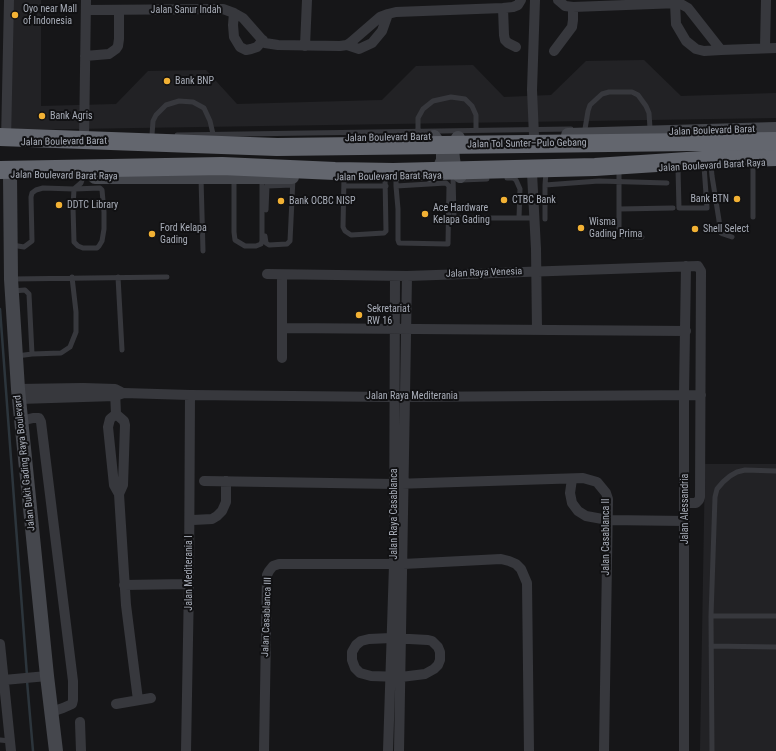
<!DOCTYPE html>
<meta charset="utf-8">
<style>
body{margin:0}
canvas{display:block;background:#161618}
</style>
<canvas width="776" height="751"></canvas>
<script>
const g = document.querySelector('canvas').getContext('2d');
g.lineJoin = 'round';
function paint(path, color) {
  g.fillStyle = color;
  g.fill(path, 'evenodd');
}
function poly(rows) {
  const path = new Path2D();
  for (const r of rows) {
    path.moveTo(r[0], r[1]);
    for (let i = 2; i < r.length; i += 2) path.lineTo(r[i], r[i + 1]);
  }
  return path;
}
function stroke(path, color, width, dash) {
  g.strokeStyle = color;
  g.lineWidth = width;
  g.lineCap = dash ? 'butt' : 'round';
  g.setLineDash(dash || []);
  g.stroke(path);
}
function drawText(font, color, halo, rows, align = 'center') {
  g.font = font + ' "Roboto Condensed",sans-serif';
  g.lineWidth = 4;
  g.setLineDash([]);
  g.textBaseline = 'middle';
  g.strokeStyle = halo;
  g.fillStyle = color;
  for (const [text, x, y, turn = 0] of rows) {
    g.save();
    g.translate(x, y);
    g.rotate((+turn || 0) * Math.PI / 180);
    g.textAlign = isNaN(turn) ? turn : align;
    if (halo) g.strokeText(text, 0, 0);
    g.fillText(text, 0, 0);
    g.restore();
  }
}
paint(poly([
 [8,0,41,0,41,106,116,104,148,71,206,70,237,104,382,100,416,66,473,65,504,97,551,95,586,61,644,60,681,96,776,93,776,118,7,130],
 [705,464,776,464,776,751,700,751]
]), '#222225');
stroke(poly([
 [0,309,27,676],
 [27,681,33,751]
]), '#2c353c', 2.5);
stroke(poly([
 [585,129,588,111,590,105,602,94,609,92,632,92,638,95,646,106,649,113,650,128],
 [418,131,418,118,423,109,433,101,451,97,465,99,472,106,476,115,476,130],
 [152,135,153,121,156,115,166,105,179,101,193,102,204,108,210,121,213,134],
 [177,135,571,129],
 [753,163,753,217],
 [711,165,712,176,721,233,723,234,732,237],
 [619,169,619,234,621,236,642,237],
 [678,169,679,208,707,208,704,166],
 [546,172,545,185,599,181,667,183],
 [453,176,454,218,534,218],
 [344,177,343,227,345,231,351,235,384,233,386,231,385,177],
 [201,178,203,251],
 [234,178,234,232,235,240,245,246,256,246,261,244,262,241,262,178],
 [507,178,513,178,516,180,520,189,519,218],
 [461,180,487,179],
 [267,186,292,185],
 [344,186,386,186],
 [396,186,446,183,449,186,448,244,399,243,398,240,398,209,396,186,396,177],
 [619,209,673,208],
 [266,210,267,186,269,178],
 [545,219,545,185],
 [265,236,266,243,269,245,287,244,290,241,293,178],
 [12,245,24,247,32,241,31,197,32,193,36,190,43,188,74,189,100,188,102,190,104,212,104,229,102,241,99,246,97,248,83,248,78,246,74,242,73,207,74,189,81,183,82,180,82,177],
 [118,277,122,350],
 [12,279,167,277],
 [13,291,25,290,29,294,32,354,17,356],
 [32,354,61,353,70,347,76,332,76,312,72,277],
 [711,616,776,616],
 [711,646,776,647],
 [0,740,10,741],
 [712,751,711,616,715,497,717,489,723,482,730,476,737,472,745,470,776,471]
]), '#37383d', 5);
stroke(poly([
 [558,0,565,6,573,7,679,3,688,8,721,50,776,48],
 [675,3,676,24,686,41,696,49,704,51,721,50],
 [503,8,504,35,505,40,508,43,516,47],
 [86,10,223,9,234,13,243,18,265,43,278,45,340,46,347,45,350,43,380,17,388,14,396,12,503,8,513,7,518,5,521,0],
 [234,13,233,25,234,37,240,47,246,50,251,49,257,47,263,40],
 [347,45,359,49,372,43,382,31,388,14],
 [305,46,307,0],
 [765,47,766,0],
 [554,51,572,27,573,20,573,7],
 [85,56,109,54,116,49,118,46,119,39,119,10],
 [534,136,532,90,535,0],
 [6,141,9,0],
 [84,142,86,0],
 [532,173,536,249,537,330],
 [267,274,407,276,698,266,701,271,700,497,699,500,696,503,684,503],
 [282,328,686,331],
 [282,358,282,276],
 [18,389,83,388,115,389,121,392],
 [115,391,116,414,124,421,125,425,123,485,119,494],
 [19,399,115,396,124,393,190,395,394,397,701,395],
 [116,414,110,419,108,427,114,485,119,494,126,605,138,700],
 [21,421,33,418,39,418,41,422,73,681,73,700,72,704,63,708,51,712],
 [572,479,570,493,572,503,578,511,586,516,608,520,685,521],
 [204,481,394,484,583,478,597,482,606,493,608,499,604,751],
 [193,520,212,519,217,516,222,511,226,502,226,481],
 [124,585,189,584],
 [391,638,428,640,432,641,438,647,440,652,440,660,438,665,434,669,425,674,401,677,371,676,360,673,355,668,352,660,352,652,356,645,361,641,369,639,391,638],
 [0,644,11,751],
 [4,680,47,676],
 [116,704,151,698],
 [80,722,81,751],
 [186,751,189,584,190,395],
 [264,751,267,575,269,571,273,566,279,564,403,564,501,559,509,561,516,564,521,569,527,583,529,751],
 [388,751,394,565,395,276],
 [399,751,407,276],
 [684,751,684,394,686,266]
]), '#37383d', 10);
stroke(poly([
 [568,135,776,129],
 [458,138,452,149,453,159,454,165,460,176],
 [10,175,11,279,18,389,47,676,56,751],
 [430,175,440,167,443,160,443,152,441,147,434,137],
 [95,177,292,177]
]), '#45474d', 14);
stroke(poly([
 [718,159,776,157]
]), '#63666e', 18);
stroke(poly([
 [0,137,277,147,776,141],
 [0,170,222,166,335,171,393,172,595,167,718,159]
]), '#63666e', 18);
for (const [x, y, r, color] of [
 [15,15,4,"#f2b134"],
 [167,81,4,"#f2b134"],
 [42,116,4,"#f2b134"],
 [737,199,4,"#f2b134"],
 [504,200,4,"#f2b134"],
 [281,201,4,"#f2b134"],
 [59,205,4,"#f2b134"],
 [425,214,4,"#f2b134"],
 [581,228,4,"#f2b134"],
 [695,229,4,"#f2b134"],
 [152,234,4,"#f2b134"],
 [359,315,4,"#f2b134"]
]) {
  const dot = new Path2D();
  dot.arc(x, y, r, 0, 2 * Math.PI);
  g.fillStyle = color;
  g.fill(dot);
  stroke(dot, '#111113', 1.5);
}
drawText('10px', '#a8adb8', '#111113', [
 ["Oyo near Mall",23,9],
 ["of Indonesia",23,21],
 ["Bank BNP",175,81],
 ["Bank Agris",50,116],
 ["Bank BTN",729,199,"right"],
 ["CTBC Bank",512,200],
 ["Bank OCBC NISP",289,201],
 ["DDTC Library",67,205],
 ["Ace Hardware",433,208],
 ["Kelapa Gading",433,220],
 ["Wisma",589,222],
 ["Gading Prima",589,234],
 ["Ford Kelapa",160,228],
 ["Gading",160,240],
 ["Shell Select",703,229],
 ["Sekretariat",367,309],
 ["RW 16",367,321]
], 'left');
drawText('10px', '#a8adb8', '#111113', [
 ["Jalan Sanur Indah",186,10],
 ["Jalan Boulevard Barat",712,131,-2],
 ["Jalan Boulevard Barat",388,138,-1],
 ["Jalan Boulevard Barat",64,142,-1],
 ["Jalan Tol Sunter–Pulo Gebang",527,144,-1],
 ["Jalan Boulevard Barat Raya",712,166,-3],
 ["Jalan Boulevard Barat Raya",64,176,1],
 ["Jalan Boulevard Barat Raya",388,177,-1],
 ["Jalan Raya Venesia",484,273,-2],
 ["Jalan Raya Mediterania",412,396],
 ["Jalan Bukit Gading Raya Boulevard",25,463,-96],
 ["Jalan Alessandria",685,509,-90],
 ["Jalan Raya Casablanca",394,514,-90],
 ["Jalan Casablanca II",606,537,-90],
 ["Jalan Mediterania I",189,573,-90],
 ["Jalan Casablanca III",267,617,-88]
]);
</script>
